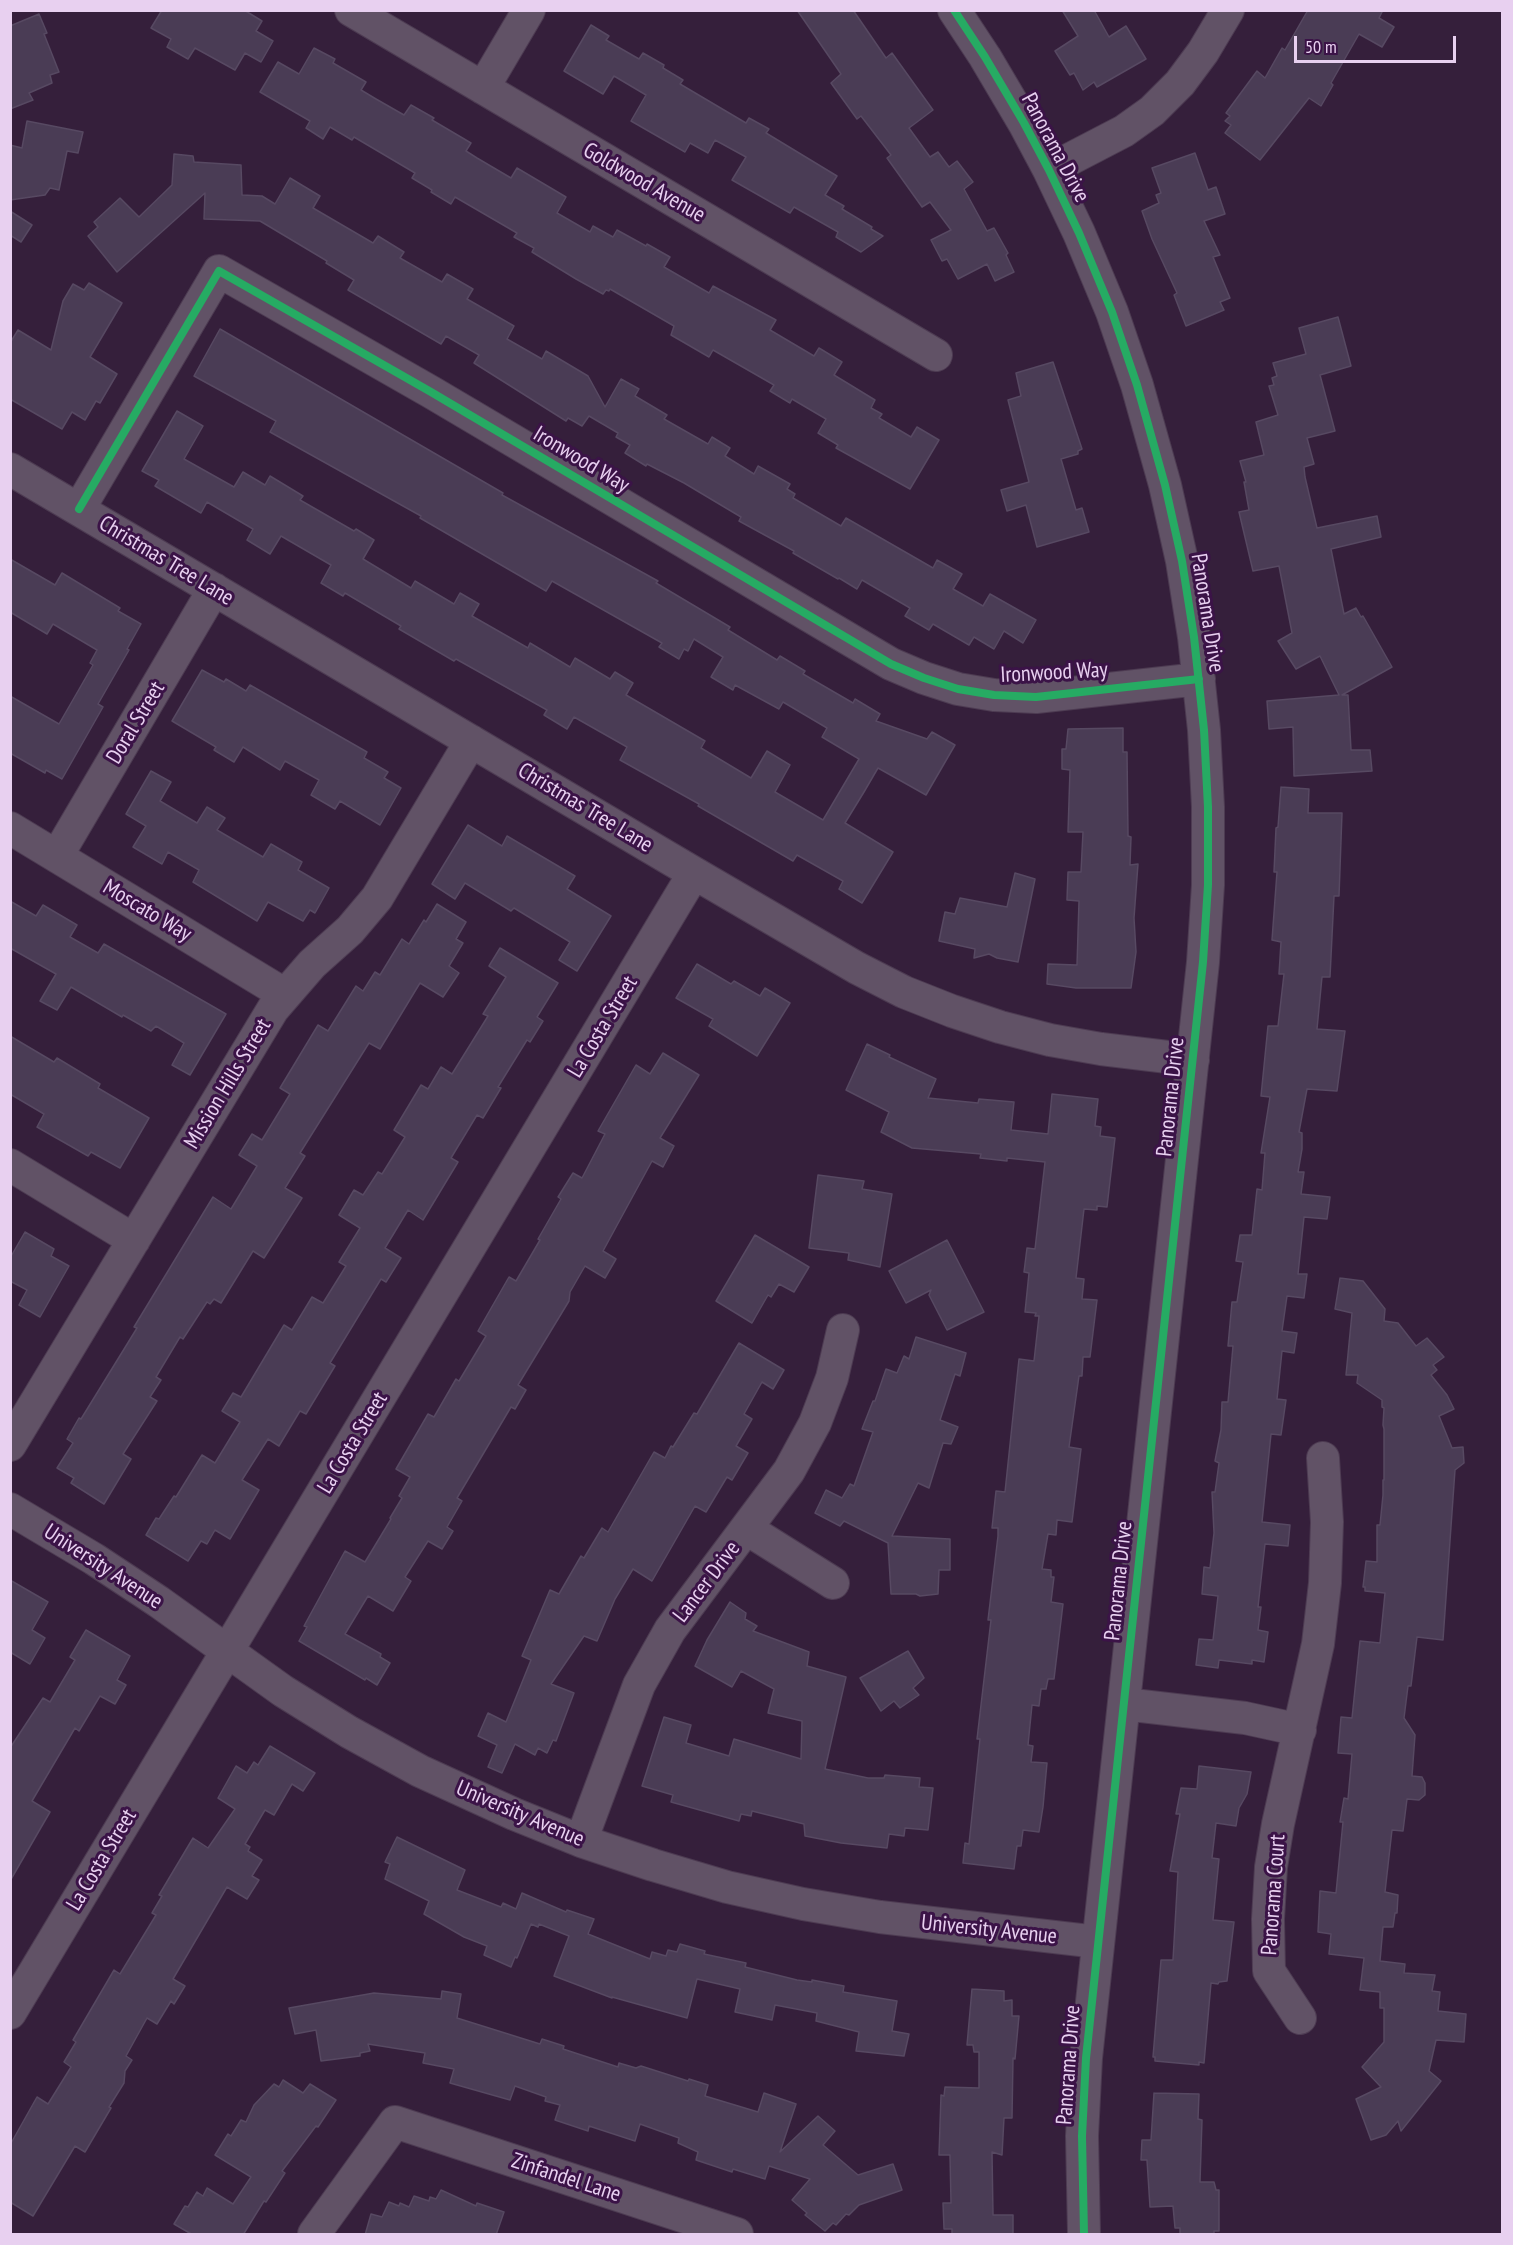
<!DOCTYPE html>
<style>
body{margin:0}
#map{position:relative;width:1513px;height:2245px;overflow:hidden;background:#351f3b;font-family:"PT Sans Narrow",sans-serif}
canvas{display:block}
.frame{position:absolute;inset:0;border:12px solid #e8d0f0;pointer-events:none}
.scale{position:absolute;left:1294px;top:36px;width:162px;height:27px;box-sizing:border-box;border:3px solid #e8d0f0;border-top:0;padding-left:8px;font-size:18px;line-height:21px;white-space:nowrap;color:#e8d0f0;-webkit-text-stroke:4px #3b1347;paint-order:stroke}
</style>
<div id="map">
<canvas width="1513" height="2245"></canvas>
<div class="frame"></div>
<div class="scale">50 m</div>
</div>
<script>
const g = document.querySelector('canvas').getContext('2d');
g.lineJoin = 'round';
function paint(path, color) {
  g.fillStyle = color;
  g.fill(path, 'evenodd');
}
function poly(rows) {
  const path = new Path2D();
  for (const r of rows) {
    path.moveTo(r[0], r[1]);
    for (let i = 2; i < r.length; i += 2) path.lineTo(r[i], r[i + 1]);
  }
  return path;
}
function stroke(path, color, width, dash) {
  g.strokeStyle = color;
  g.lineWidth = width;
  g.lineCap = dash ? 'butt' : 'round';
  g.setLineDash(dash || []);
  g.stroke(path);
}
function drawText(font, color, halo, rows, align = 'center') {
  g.font = font + ' "PT Sans Narrow",sans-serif';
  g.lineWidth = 6;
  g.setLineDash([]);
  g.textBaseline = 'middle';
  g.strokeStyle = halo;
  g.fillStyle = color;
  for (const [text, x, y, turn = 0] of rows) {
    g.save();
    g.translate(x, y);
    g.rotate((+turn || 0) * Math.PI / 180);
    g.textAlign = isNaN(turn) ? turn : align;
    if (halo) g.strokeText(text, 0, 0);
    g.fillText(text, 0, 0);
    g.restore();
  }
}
const building = poly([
 [162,10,244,10,262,21,256,31,273,41,261,62,245,53,235,70,195,48,188,59,167,47,171,39,151,28,162,10],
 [797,10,853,10,886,58,892,53,933,110,909,128,930,157,938,152,949,167,957,161,973,182,964,189,987,231,994,228,1008,253,1006,255,1014,272,995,281,987,264,958,279,947,259,942,261,931,240,951,230,930,202,922,207,887,158,891,155,861,116,857,119,831,83,841,74,797,10],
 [1062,10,1094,10,1109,37,1126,26,1146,59,1097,87,1094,82,1083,90,1074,73,1070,75,1055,51,1078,36,1062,10],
 [1308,10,1383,10,1379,18,1394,27,1382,47,1359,34,1331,83,1333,85,1321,106,1309,98,1260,160,1225,133,1231,125,1225,121,1230,116,1226,113,1257,71,1265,78,1282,48,1285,50,1308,10],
 [39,14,47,33,44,34,59,72,50,75,52,83,29,93,33,100,10,109,10,26,39,14],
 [591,25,609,36,606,40,639,59,643,53,664,65,663,68,683,80,680,84,746,123,749,118,769,129,766,133,837,176,825,195,844,206,842,209,872,227,871,229,883,236,861,252,836,237,838,232,794,207,790,213,732,180,746,157,715,140,708,153,690,143,685,152,631,121,646,95,614,76,603,94,564,71,591,25],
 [314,48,335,59,333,63,366,82,361,90,376,99,404,115,411,105,434,118,432,120,471,143,466,151,477,158,511,178,517,168,566,197,557,213,590,232,593,226,613,237,617,230,646,246,647,244,670,257,664,267,709,293,713,286,776,320,770,330,814,356,819,348,842,362,834,375,875,400,871,408,882,414,879,418,911,437,917,427,939,440,910,489,836,448,838,445,818,433,826,419,792,399,790,403,770,391,774,385,713,350,709,357,671,335,674,326,610,289,609,291,606,290,603,294,576,279,532,252,534,248,514,237,517,233,455,197,451,204,431,192,432,190,412,178,415,173,354,137,352,140,330,127,323,139,306,128,310,121,260,92,278,62,299,74,314,48],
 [27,121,83,132,78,153,67,151,59,190,50,188,45,195,10,200,10,145,22,148,27,121],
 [1195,153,1208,190,1216,187,1225,214,1204,221,1220,255,1213,257,1230,298,1220,302,1224,310,1186,326,1174,295,1177,293,1152,239,1142,211,1159,203,1156,195,1161,193,1152,168,1195,153],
 [174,154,193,156,194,162,241,165,242,195,262,196,275,204,290,178,320,196,313,208,373,243,378,236,404,252,400,258,442,282,447,274,473,289,467,299,514,326,507,339,542,359,546,351,588,376,605,407,621,379,639,389,635,396,667,415,664,419,708,444,712,437,730,448,725,456,754,474,758,466,790,484,787,489,795,494,793,498,841,526,846,518,933,568,937,560,962,574,953,589,983,606,990,594,1036,620,1023,643,1004,631,994,649,974,637,969,645,933,624,929,630,905,616,910,608,862,580,857,589,839,578,838,579,793,553,794,551,739,521,741,517,684,483,647,464,646,466,625,453,630,445,616,437,618,433,589,416,582,426,568,418,566,421,474,363,479,355,446,336,441,344,348,290,354,280,326,263,327,261,260,221,204,219,205,193,117,272,88,236,98,227,94,222,120,198,139,217,172,185,174,154],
 [10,211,32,225,21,242,10,235,10,211],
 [89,283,122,303,90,357,117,374,100,403,96,401,85,420,72,412,62,429,10,399,10,343,18,330,51,350,63,301,73,284,84,290,89,283],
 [1338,317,1351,366,1320,375,1335,431,1307,438,1314,464,1304,467,1305,477,1317,528,1377,516,1381,537,1331,549,1344,614,1356,608,1361,617,1363,616,1392,667,1342,695,1348,695,1351,750,1370,750,1372,771,1294,776,1293,727,1269,729,1267,701,1339,695,1320,656,1296,669,1278,641,1292,633,1279,566,1253,571,1239,512,1249,510,1244,482,1246,482,1240,461,1264,455,1256,422,1278,415,1269,386,1274,385,1272,378,1277,376,1273,363,1306,354,1299,328,1338,317],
 [220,329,503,493,502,495,658,581,656,583,730,627,728,630,777,660,780,656,805,671,803,674,853,703,855,699,880,714,876,721,927,739,932,732,955,745,926,795,878,768,864,792,845,823,893,852,862,903,839,889,843,881,797,855,793,861,698,806,699,804,620,760,627,747,574,717,567,729,544,715,547,710,456,659,454,661,399,629,401,626,345,593,343,596,321,583,331,565,281,536,270,554,247,540,253,529,207,502,201,513,155,486,159,480,142,471,177,411,203,426,184,459,234,487,243,472,265,485,270,476,303,496,300,500,354,531,356,529,374,540,363,559,411,588,415,581,454,604,460,593,479,604,472,616,528,648,530,643,570,667,575,658,610,679,615,672,633,683,626,695,705,741,701,748,751,778,767,751,790,765,775,792,823,820,859,759,822,737,827,728,783,702,779,709,735,685,733,690,711,677,723,657,694,639,688,651,684,649,679,659,659,647,662,643,552,581,546,591,420,518,421,516,270,432,276,421,194,376,220,329],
 [1053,362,1082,449,1078,451,1078,454,1061,459,1076,510,1082,508,1089,532,1037,547,1026,505,1007,511,1001,490,1029,482,1008,400,1021,396,1016,373,1053,362],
 [10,559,55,585,62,573,120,608,118,611,141,624,127,649,129,650,98,704,103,707,62,779,46,770,45,773,10,753,10,696,59,724,93,665,90,663,97,650,53,624,47,634,10,612,10,559],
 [202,670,224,682,226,679,246,691,250,685,367,752,364,758,388,772,384,778,401,788,380,825,340,801,335,809,311,795,319,780,285,761,280,770,243,747,234,762,214,750,216,747,172,721,202,670],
 [1123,728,1123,752,1127,752,1128,836,1131,837,1130,865,1138,864,1134,918,1136,952,1131,988,1076,988,1047,984,1048,964,1077,965,1079,901,1067,900,1068,872,1081,872,1083,832,1068,832,1070,770,1062,769,1062,749,1066,749,1068,729,1123,728],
 [151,771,171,782,160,801,197,823,207,807,225,818,217,830,263,857,271,844,302,862,298,870,329,888,315,913,310,910,303,921,268,902,257,921,193,882,199,870,168,852,162,864,133,847,146,826,126,814,151,771],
 [1281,787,1309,789,1308,813,1342,813,1339,896,1334,896,1330,977,1322,977,1317,1029,1345,1031,1337,1091,1307,1089,1299,1132,1302,1133,1302,1149,1298,1172,1304,1172,1301,1194,1330,1197,1327,1219,1304,1217,1298,1274,1307,1274,1304,1298,1287,1296,1282,1331,1297,1333,1294,1353,1282,1351,1277,1399,1286,1400,1281,1435,1271,1434,1262,1522,1290,1525,1288,1546,1265,1544,1258,1607,1261,1607,1258,1630,1268,1632,1264,1662,1252,1660,1252,1664,1219,1660,1218,1668,1196,1665,1199,1639,1213,1640,1218,1596,1202,1594,1204,1567,1210,1568,1214,1533,1212,1492,1215,1492,1219,1463,1215,1461,1221,1430,1222,1402,1228,1402,1233,1346,1228,1346,1232,1302,1237,1302,1243,1262,1236,1261,1240,1235,1252,1235,1257,1189,1262,1190,1265,1153,1261,1153,1270,1097,1261,1096,1268,1026,1278,1026,1284,974,1279,974,1281,942,1272,940,1277,872,1274,872,1276,828,1278,827,1281,787],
 [468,825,502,846,507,836,575,876,567,889,611,916,577,971,559,960,570,942,514,908,511,911,465,883,455,899,432,884,468,825],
 [1015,873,1035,879,1018,962,997,958,989,954,974,958,975,949,939,941,945,912,955,914,960,898,1007,907,1015,873],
 [10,901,36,916,43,905,77,925,70,937,98,953,104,944,226,1014,190,1075,172,1065,184,1043,156,1026,151,1031,123,1015,122,1017,71,987,57,1010,40,1001,56,974,10,948,10,901],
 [437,904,466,922,456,939,463,943,449,966,459,973,443,997,420,983,380,1049,369,1043,300,1153,305,1156,285,1188,302,1198,264,1258,253,1251,221,1303,214,1299,210,1304,207,1302,183,1339,180,1337,156,1377,161,1380,150,1397,157,1401,123,1454,131,1459,104,1504,71,1483,74,1478,57,1468,73,1443,67,1439,79,1418,81,1419,137,1328,134,1327,213,1197,231,1209,257,1166,239,1155,252,1134,262,1140,290,1094,280,1088,318,1025,328,1031,356,986,363,991,375,972,380,975,402,939,409,944,424,920,426,922,437,904],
 [500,948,558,983,537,1017,543,1021,530,1042,527,1040,498,1087,501,1088,483,1118,477,1115,451,1158,458,1162,423,1220,408,1210,385,1248,401,1258,386,1282,381,1279,330,1363,335,1366,306,1414,300,1411,279,1446,268,1439,242,1480,259,1490,230,1539,215,1530,207,1544,201,1541,188,1561,146,1535,156,1518,159,1519,174,1496,176,1497,202,1455,215,1463,240,1422,222,1411,233,1393,241,1397,284,1325,292,1330,312,1297,323,1303,346,1266,339,1262,360,1228,339,1215,354,1190,363,1195,378,1172,382,1174,405,1137,394,1130,421,1085,428,1089,441,1067,452,1074,488,1016,483,1014,506,977,489,966,500,948],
 [697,964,731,984,734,981,760,996,765,988,790,1003,757,1056,709,1026,713,1019,676,998,697,964],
 [10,1036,54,1062,57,1058,100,1084,98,1088,149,1118,120,1168,91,1152,88,1156,37,1127,44,1114,10,1094,10,1036],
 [867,1044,890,1055,889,1057,936,1079,928,1098,978,1103,979,1099,1014,1102,1011,1130,1048,1134,1052,1094,1098,1099,1095,1126,1101,1127,1100,1136,1115,1138,1107,1207,1097,1206,1097,1210,1084,1209,1076,1278,1084,1279,1082,1299,1097,1300,1090,1357,1083,1357,1082,1376,1079,1376,1069,1447,1081,1449,1072,1522,1057,1520,1056,1535,1048,1534,1042,1569,1051,1570,1051,1577,1054,1577,1051,1602,1063,1604,1054,1679,1048,1679,1046,1689,1041,1689,1039,1706,1032,1705,1028,1745,1033,1746,1031,1762,1047,1763,1043,1807,1039,1832,1023,1830,1021,1846,1017,1846,1014,1869,963,1863,965,1843,969,1844,980,1739,977,1739,991,1620,988,1620,998,1536,998,1528,992,1528,996,1491,1005,1492,1019,1359,1034,1361,1039,1316,1035,1316,1036,1313,1025,1312,1029,1273,1024,1272,1027,1248,1035,1249,1045,1162,1007,1158,1007,1161,980,1158,981,1154,912,1148,881,1132,889,1112,846,1090,867,1044],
 [663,1053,699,1075,660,1138,674,1146,663,1167,652,1161,603,1251,616,1259,605,1278,585,1266,570,1292,569,1301,518,1385,526,1390,515,1409,511,1407,457,1498,462,1501,447,1527,453,1531,442,1549,428,1541,405,1577,411,1581,393,1611,368,1596,345,1634,381,1654,380,1657,390,1663,377,1685,366,1678,365,1680,299,1641,307,1627,304,1626,345,1551,365,1562,391,1519,390,1518,402,1498,399,1496,410,1477,396,1469,428,1414,434,1417,456,1379,459,1381,486,1336,478,1331,509,1277,516,1281,540,1240,538,1239,561,1199,558,1197,573,1173,582,1178,605,1134,598,1131,636,1065,650,1074,663,1053],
 [818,1175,864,1181,862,1189,892,1194,880,1267,848,1260,849,1253,809,1248,818,1175],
 [25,1232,54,1249,51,1256,69,1266,40,1317,19,1305,27,1290,10,1281,10,1258,25,1232],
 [755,1235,809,1267,794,1292,779,1284,771,1297,768,1295,752,1323,716,1301,755,1235],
 [947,1240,984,1312,947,1330,929,1295,931,1290,906,1303,889,1271,947,1240],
 [1340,1278,1363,1281,1385,1309,1384,1321,1398,1323,1416,1346,1427,1338,1444,1357,1433,1365,1437,1370,1431,1375,1447,1395,1454,1409,1439,1416,1452,1448,1463,1447,1464,1463,1455,1470,1443,1640,1417,1637,1411,1686,1408,1686,1404,1718,1415,1735,1412,1776,1422,1777,1425,1783,1425,1795,1419,1800,1407,1799,1403,1831,1392,1830,1385,1892,1398,1895,1397,1913,1395,1913,1393,1927,1383,1927,1380,1961,1405,1964,1404,1973,1435,1975,1432,1991,1440,1992,1438,2011,1466,2014,1464,2042,1436,2040,1429,2071,1441,2081,1401,2131,1398,2121,1386,2135,1371,2140,1356,2099,1381,2087,1362,2067,1384,2042,1384,2008,1380,2008,1380,1992,1360,1990,1364,1958,1329,1954,1331,1934,1318,1932,1320,1891,1336,1893,1343,1822,1340,1822,1344,1798,1348,1799,1352,1754,1338,1753,1341,1717,1352,1718,1360,1641,1380,1643,1385,1593,1365,1591,1365,1587,1363,1587,1366,1561,1377,1562,1377,1525,1380,1525,1383,1495,1383,1480,1384,1480,1384,1429,1383,1425,1384,1408,1382,1407,1382,1400,1357,1383,1358,1375,1346,1375,1352,1313,1335,1309,1340,1278],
 [916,1337,966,1353,960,1376,955,1374,940,1420,958,1427,951,1444,943,1443,929,1488,918,1483,892,1536,950,1539,950,1570,939,1570,938,1594,920,1596,916,1594,891,1594,888,1543,844,1521,840,1526,815,1513,826,1490,842,1498,850,1484,854,1486,873,1432,862,1429,873,1401,875,1401,886,1369,897,1373,904,1356,909,1359,916,1337],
 [739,1343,784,1370,773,1389,762,1382,744,1414,752,1419,736,1446,748,1453,732,1480,727,1477,706,1512,695,1506,652,1581,633,1569,615,1599,597,1641,584,1636,551,1684,574,1693,556,1741,553,1740,547,1753,538,1748,535,1755,515,1744,502,1773,488,1767,497,1745,478,1736,488,1713,506,1722,531,1660,522,1656,550,1590,559,1594,581,1556,584,1558,602,1528,608,1532,654,1452,665,1458,671,1446,673,1447,694,1413,697,1414,739,1343],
 [10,1580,48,1602,32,1630,45,1638,30,1664,10,1652,10,1580],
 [730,1602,746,1613,745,1619,757,1626,753,1631,809,1652,807,1666,846,1677,825,1769,868,1778,884,1778,885,1775,920,1778,919,1787,933,1788,928,1830,905,1828,904,1836,889,1834,887,1848,841,1843,805,1836,804,1824,752,1811,751,1816,741,1814,739,1821,671,1802,673,1795,642,1786,664,1717,691,1725,686,1743,729,1756,734,1739,801,1759,802,1721,768,1713,774,1689,741,1671,732,1687,695,1666,707,1640,730,1602],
 [86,1630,130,1656,117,1680,126,1685,115,1704,100,1696,79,1731,75,1728,32,1801,50,1812,10,1881,10,1748,43,1698,50,1702,75,1660,70,1657,86,1630],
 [908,1651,924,1678,913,1688,919,1695,900,1708,894,1701,881,1711,860,1678,908,1651],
 [270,1746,315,1773,303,1791,292,1784,274,1815,265,1810,245,1844,250,1847,248,1851,262,1860,252,1876,259,1880,247,1899,227,1887,173,1979,185,1986,174,2004,171,2001,157,2024,147,2018,126,2056,132,2060,125,2071,124,2083,109,2107,111,2108,85,2152,75,2146,33,2216,10,2202,10,2145,37,2097,48,2104,71,2067,64,2062,76,2042,73,2040,114,1970,120,1974,156,1915,152,1913,162,1896,159,1895,193,1838,208,1848,235,1809,218,1798,236,1766,247,1773,254,1762,258,1765,270,1746],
 [1199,1766,1251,1772,1247,1794,1239,1808,1236,1826,1216,1823,1212,1858,1219,1859,1213,1920,1234,1922,1227,1981,1219,1982,1218,1984,1211,1983,1204,2063,1199,2062,1199,2065,1155,2061,1155,2057,1153,2057,1161,1960,1173,1960,1178,1872,1170,1871,1180,1814,1176,1814,1181,1788,1197,1789,1199,1766],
 [397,1837,465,1870,457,1890,501,1907,503,1903,516,1909,522,1893,566,1912,567,1910,594,1919,588,1934,650,1959,652,1952,666,1956,668,1950,677,1952,680,1944,705,1951,704,1954,746,1963,745,1967,797,1980,812,1982,812,1980,844,1986,843,1992,897,2001,892,2031,909,2034,904,2056,856,2051,859,2032,816,2021,817,2013,775,2005,772,2020,735,2012,740,1989,697,1979,687,2018,612,1997,612,1998,554,1976,569,1936,539,1924,538,1927,531,1924,517,1958,515,1957,511,1967,484,1955,487,1946,464,1937,424,1914,429,1901,385,1879,390,1864,385,1862,397,1837],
 [972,1989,1004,1991,1004,2001,1012,2000,1012,2016,1019,2016,1015,2059,1013,2058,1012,2118,1004,2118,1002,2155,992,2152,993,2215,1013,2215,1013,2235,952,2234,952,2229,944,2229,943,2203,951,2203,950,2155,939,2155,941,2095,944,2096,945,2087,979,2088,979,2052,974,2052,973,2045,967,2045,972,1989],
 [442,1991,461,1994,457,2018,540,2044,542,2039,564,2046,563,2049,618,2067,619,2063,636,2068,641,2066,688,2081,689,2079,708,2085,705,2096,758,2112,764,2093,796,2104,780,2152,818,2116,835,2131,823,2145,858,2175,893,2164,902,2190,859,2205,849,2215,846,2214,836,2225,833,2223,825,2231,805,2215,807,2213,792,2200,810,2179,769,2166,765,2179,733,2169,732,2172,696,2160,698,2152,678,2143,679,2138,640,2124,635,2141,589,2126,588,2131,555,2120,560,2105,545,2101,546,2097,515,2086,510,2100,450,2083,454,2069,423,2063,425,2053,368,2044,370,2051,360,2053,360,2056,321,2061,316,2030,295,2034,289,2008,374,1993,441,1999,442,1991],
 [283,2080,303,2093,310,2084,336,2100,318,2127,316,2126,282,2171,285,2173,266,2202,264,2201,243,2235,193,2235,174,2224,185,2206,188,2207,197,2192,203,2196,207,2188,233,2204,251,2177,215,2155,228,2134,231,2136,241,2120,246,2122,254,2105,274,2084,279,2087,283,2080],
 [1154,2093,1199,2094,1198,2119,1202,2120,1200,2182,1214,2182,1216,2190,1219,2190,1219,2231,1214,2231,1214,2235,1180,2235,1180,2228,1175,2228,1173,2206,1150,2207,1147,2160,1141,2160,1142,2140,1151,2140,1154,2093],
 [441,2190,476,2206,477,2203,504,2212,496,2235,365,2235,371,2214,382,2217,389,2202,399,2206,400,2203,409,2207,414,2196,429,2201,430,2197,436,2199,441,2190]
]);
paint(building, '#4a3c55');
stroke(building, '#574962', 1.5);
const minor = poly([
 [351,10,936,355],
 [954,10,985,57,1024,123,1049,170,1079,233,1112,312,1137,385,1165,485,1182,561,1194,637,1204,730,1208,807,1208,885,1203,962,1086,2058,1082,2136,1084,2234],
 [483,88,529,10],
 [1049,170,1124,131,1152,111,1180,83,1203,52,1228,10],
 [10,469,694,873,857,968,904,992,952,1011,1000,1027,1050,1040,1101,1049,1193,1060],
 [79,509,219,271,431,392,891,664,924,678,958,689,994,695,1036,697,1199,679],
 [10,828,284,994],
 [57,856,214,589],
 [10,1165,134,1240],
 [10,1445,273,1009,312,964,350,930,377,898,471,741],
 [10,1509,94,1559,159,1602,283,1691,349,1732,420,1771,514,1814,581,1841,653,1865,727,1887,803,1904,880,1917,1098,1942],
 [747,1529,833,1583],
 [1124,1704,1245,1718,1300,1730],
 [581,1841,639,1685,670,1630,789,1471,815,1423,832,1378,843,1330],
 [10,2013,694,873],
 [1300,2018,1269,1971,1268,1919,1271,1867,1278,1824,1318,1644,1325,1583,1327,1522,1323,1458],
 [314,2234,395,2122,737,2234]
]);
stroke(minor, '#4d3b52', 34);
stroke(minor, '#615266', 32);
stroke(poly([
 [954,10,985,57,1024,123,1049,170,1079,233,1112,312,1137,385,1165,485,1182,561,1194,637,1204,730,1208,807,1208,885,1203,962,1086,2058,1082,2136,1084,2234],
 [79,509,219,271,431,392,891,664,924,678,958,689,994,695,1036,697,1199,679]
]), '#26ab63', 8);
drawText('22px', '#e8d0f0', '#3b1347', [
 ["Panorama Drive",1055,148,62],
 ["Goldwood Avenue",644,183,30],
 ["Ironwood Way",581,460,31],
 ["Christmas Tree Lane",166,561,31],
 ["Panorama Drive",1207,613,81],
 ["Ironwood Way",1054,673,-3],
 ["Doral Street",136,723,-59],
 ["Christmas Tree Lane",585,808,31],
 ["Moscato Way",147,911,31],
 ["La Costa Street",603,1027,-59],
 ["Mission Hills Street",228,1084,-59],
 ["Panorama Drive",1171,1097,-84],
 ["La Costa Street",353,1443,-59],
 ["University Avenue",103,1567,33],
 ["Panorama Drive",1119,1581,-84],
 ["Lancer Drive",707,1582,-53],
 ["University Avenue",520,1814,23],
 ["La Costa Street",102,1860,-59],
 ["Panorama Court",1274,1895,-86],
 ["University Avenue",989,1930,6],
 ["Panorama Drive",1069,2065,-86],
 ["Zinfandel Lane",566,2178,18]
]);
</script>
